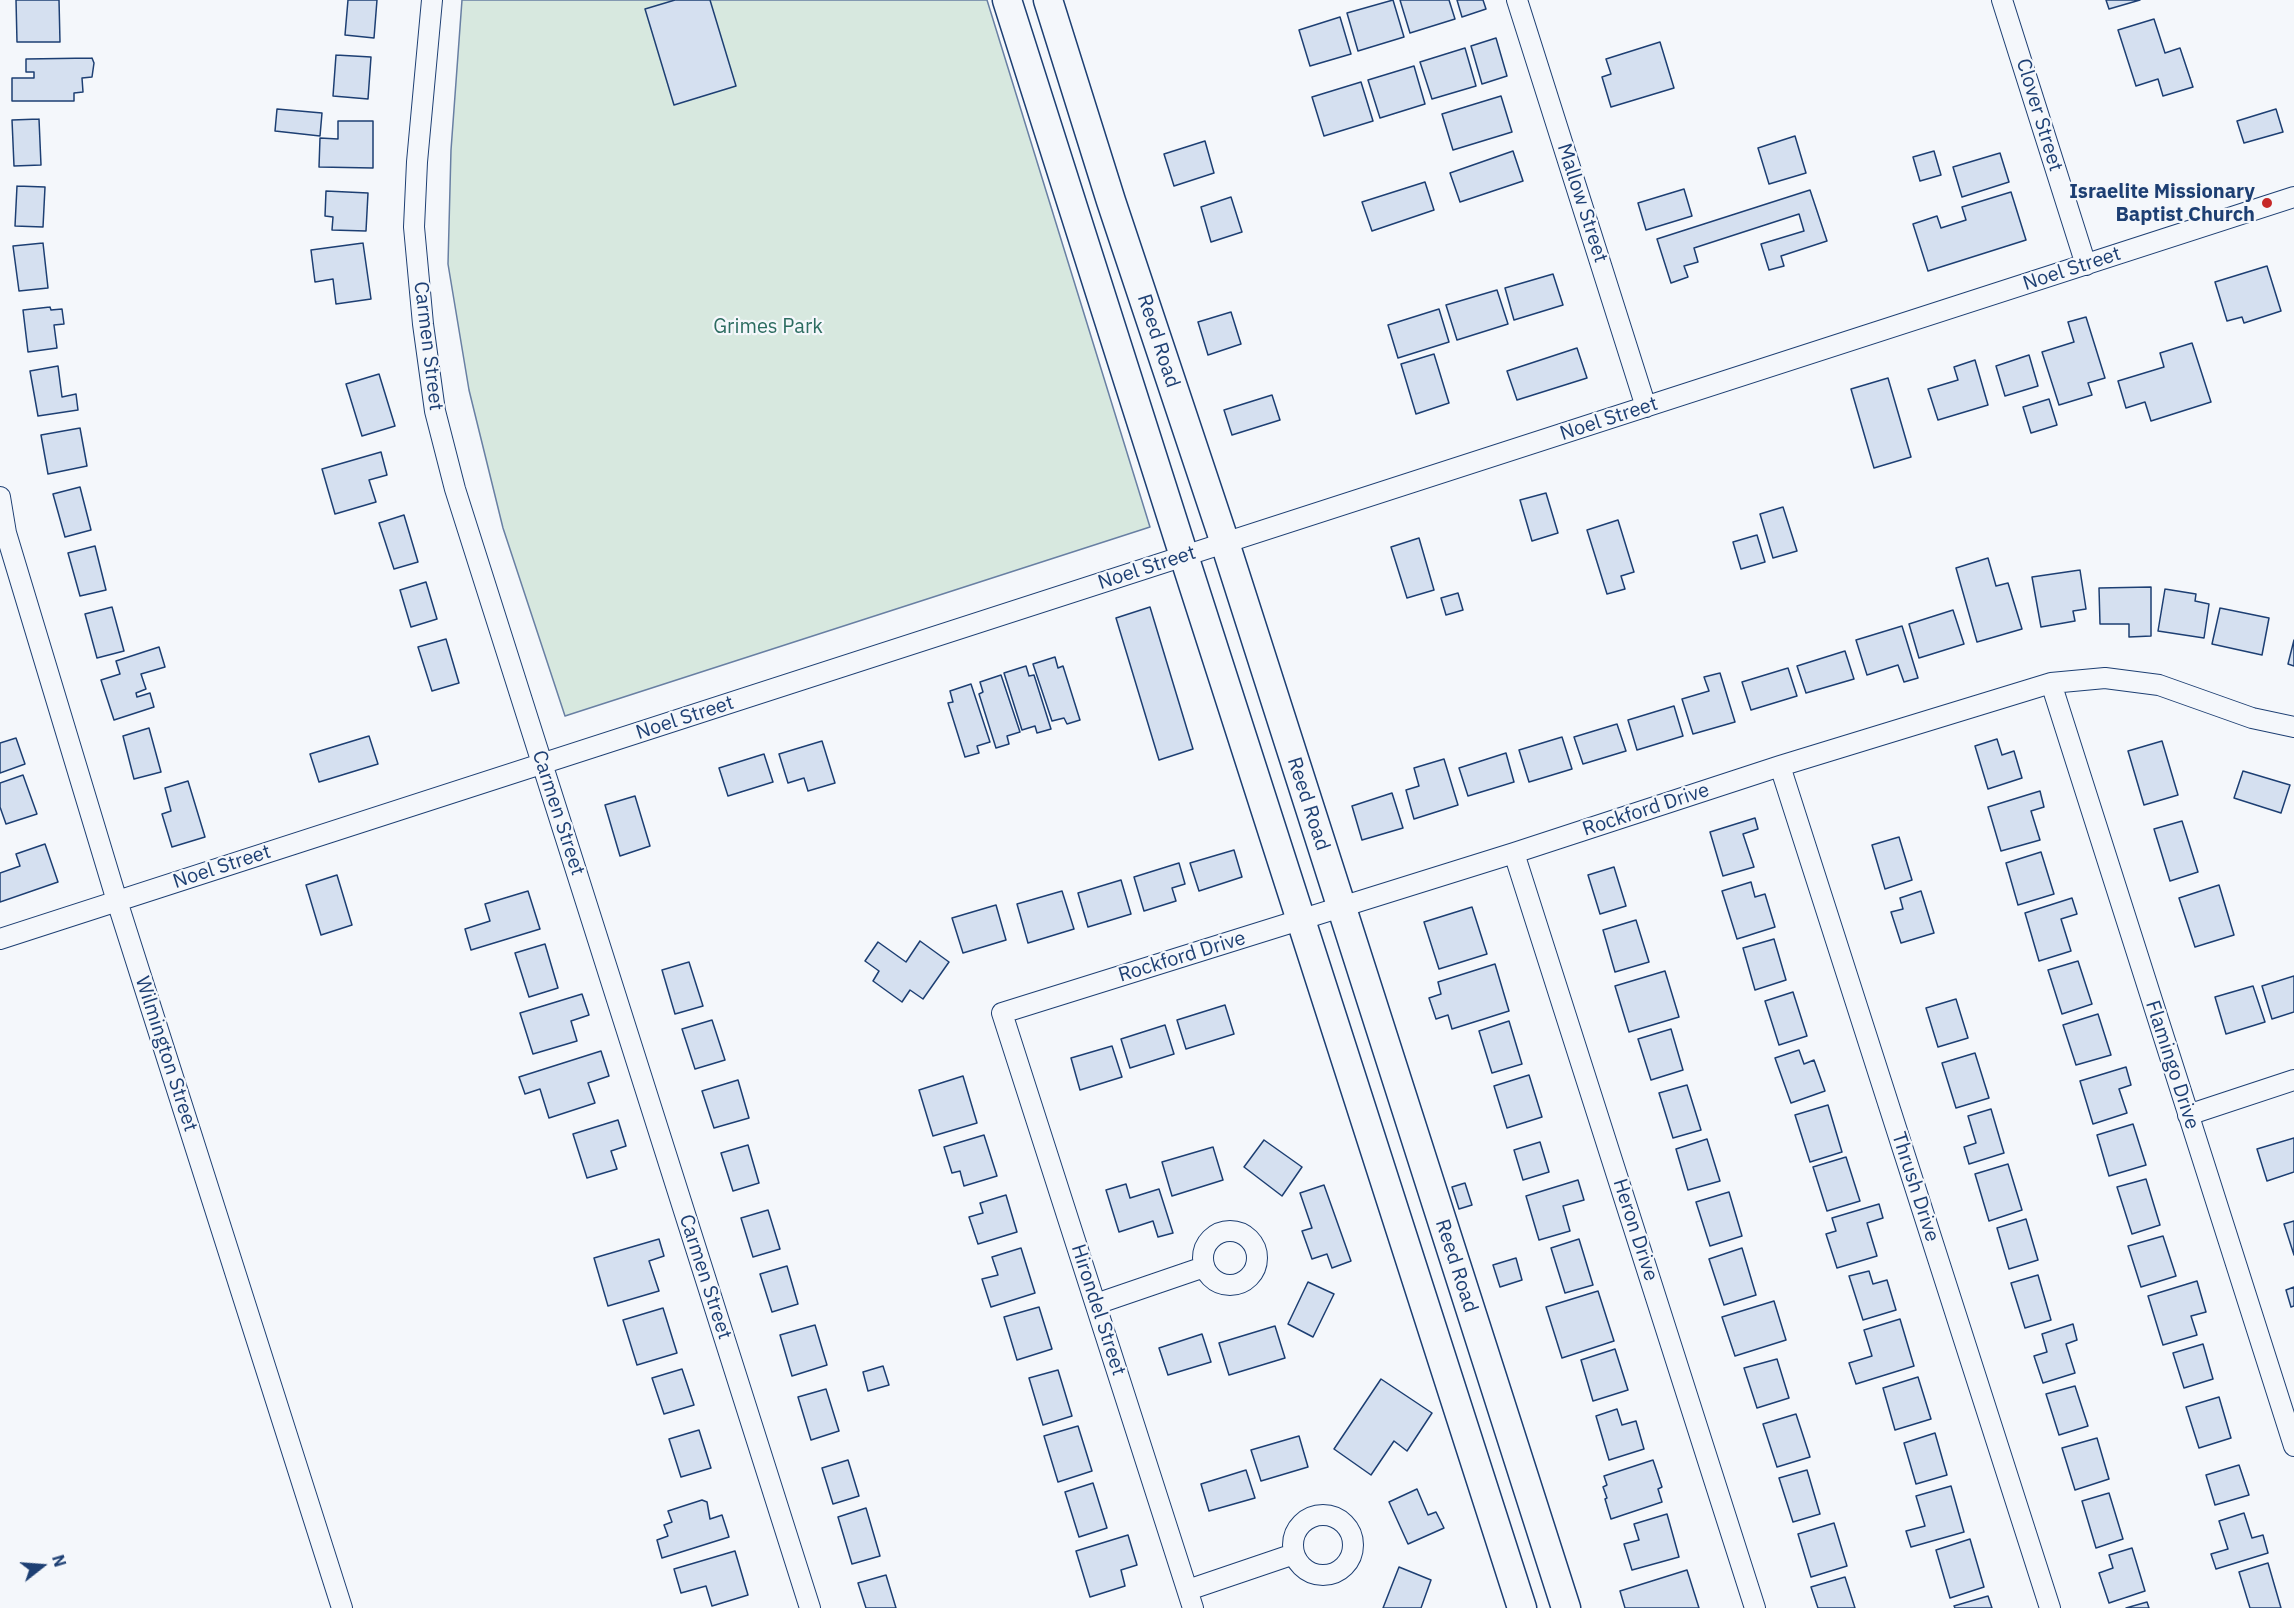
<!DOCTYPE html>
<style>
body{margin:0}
#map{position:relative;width:2294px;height:1608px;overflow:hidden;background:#f4f7fb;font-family:"IBM Plex Sans",sans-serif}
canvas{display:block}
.north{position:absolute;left:12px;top:1536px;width:60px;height:60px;-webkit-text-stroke:4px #f4f7fb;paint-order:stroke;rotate:73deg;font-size:16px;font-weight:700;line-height:24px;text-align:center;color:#1d3f73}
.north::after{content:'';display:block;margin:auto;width:21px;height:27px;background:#1d3f73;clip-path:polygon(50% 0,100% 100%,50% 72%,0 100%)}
</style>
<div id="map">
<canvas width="2294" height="1608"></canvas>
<div class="north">N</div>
</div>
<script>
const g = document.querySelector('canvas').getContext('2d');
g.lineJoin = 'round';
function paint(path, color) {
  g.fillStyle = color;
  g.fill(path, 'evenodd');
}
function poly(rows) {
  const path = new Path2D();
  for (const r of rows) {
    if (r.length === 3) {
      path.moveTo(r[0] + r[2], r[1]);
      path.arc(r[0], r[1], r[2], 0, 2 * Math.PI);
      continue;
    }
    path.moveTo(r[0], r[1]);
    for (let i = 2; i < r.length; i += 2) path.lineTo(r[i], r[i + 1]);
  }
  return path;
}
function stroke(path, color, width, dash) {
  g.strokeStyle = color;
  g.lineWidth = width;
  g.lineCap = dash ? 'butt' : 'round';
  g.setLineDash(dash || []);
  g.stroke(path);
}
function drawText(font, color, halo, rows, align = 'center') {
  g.font = font + ' "IBM Plex Sans",sans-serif';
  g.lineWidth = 4.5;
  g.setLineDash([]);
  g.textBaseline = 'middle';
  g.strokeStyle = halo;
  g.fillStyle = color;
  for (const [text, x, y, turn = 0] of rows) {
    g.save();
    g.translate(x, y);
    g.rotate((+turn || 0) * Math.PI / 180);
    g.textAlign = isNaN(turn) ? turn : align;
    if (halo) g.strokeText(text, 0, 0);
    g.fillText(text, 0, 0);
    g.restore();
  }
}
const green = poly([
 [462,0,987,0,1150,527,565,716,503,528,469,390,448,264,451,150,462,0]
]);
paint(green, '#d7e8df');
stroke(green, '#687fa3', 1.5);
const building = poly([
 [16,0,59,0,60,42,17,42,16,0],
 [348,0,377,0,374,38,345,35,348,0],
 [675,0,710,0,736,86,674,105,645,9,675,0],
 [1393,0,1404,37,1358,51,1347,13,1393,0],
 [1400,0,1449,0,1455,19,1410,33,1400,0],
 [1457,0,1483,0,1486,9,1462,17,1457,0],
 [2106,0,2140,0,2109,9,2106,0],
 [1340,17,1351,54,1310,66,1299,30,1340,17],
 [2154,19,2165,53,2180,48,2193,87,2163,96,2158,79,2136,86,2118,30,2154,19],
 [1496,38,1507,76,1482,84,1471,46,1496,38],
 [1660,42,1674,88,1611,107,1602,77,1611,74,1606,59,1660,42],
 [1465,48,1476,86,1432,99,1420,62,1465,48],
 [336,55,371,57,368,99,333,96,336,55],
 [92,58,94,63,92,77,82,78,83,92,74,93,74,101,12,101,12,78,34,78,34,72,26,72,26,59,92,58],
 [1414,66,1425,104,1380,118,1368,80,1414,66],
 [1361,82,1373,121,1324,136,1312,97,1361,82],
 [1501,96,1512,132,1453,150,1442,114,1501,96],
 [277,109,322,113,320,136,275,131,277,109],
 [2276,109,2283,132,2244,143,2237,121,2276,109],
 [39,119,41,165,14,166,12,120,39,119],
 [338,121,373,121,373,168,319,167,320,138,338,139,338,121],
 [1795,136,1806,173,1769,184,1758,148,1795,136],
 [1205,141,1214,173,1174,186,1164,154,1205,141],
 [1513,151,1523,181,1460,202,1450,173,1513,151],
 [1934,151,1941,175,1920,181,1913,157,1934,151],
 [2000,153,2009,182,1962,197,1953,167,2000,153],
 [1425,182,1434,210,1372,231,1362,202,1425,182],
 [17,186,45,187,43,227,15,226,17,186],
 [1684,189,1692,216,1646,230,1638,203,1684,189],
 [1810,190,1827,241,1781,256,1784,266,1769,270,1761,244,1804,231,1799,214,1694,248,1698,262,1684,266,1688,277,1671,283,1657,239,1810,190],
 [326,191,368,193,366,231,332,230,333,217,325,216,326,191],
 [2011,192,2026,240,1928,271,1913,224,1937,216,1941,228,1966,220,1962,207,2011,192],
 [1231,197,1242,232,1211,242,1201,207,1231,197],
 [43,243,48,288,19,291,13,246,43,243],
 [363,243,371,299,336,304,333,279,315,282,311,250,363,243],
 [2267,266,2281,311,2244,323,2242,317,2227,321,2215,282,2267,266],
 [1553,274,1563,305,1514,320,1505,288,1553,274],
 [1497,290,1508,324,1457,340,1446,305,1497,290],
 [50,307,51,310,62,309,64,324,54,325,57,348,28,352,23,310,50,307],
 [1439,309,1449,342,1398,358,1388,325,1439,309],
 [1231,312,1241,344,1208,355,1198,322,1231,312],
 [2086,317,2105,378,2088,383,2092,395,2059,405,2042,352,2074,342,2068,322,2086,317],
 [2192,343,2211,402,2151,421,2145,402,2126,408,2118,381,2164,367,2160,353,2192,343],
 [1577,348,1587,378,1517,400,1507,371,1577,348],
 [1434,354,1449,403,1416,414,1401,364,1434,354],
 [2029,355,2038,386,2005,396,1996,366,2029,355],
 [1975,360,1988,405,1938,420,1928,389,1958,380,1954,367,1975,360],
 [58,366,62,397,76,394,78,410,38,416,30,371,58,366],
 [379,374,395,426,362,436,346,384,379,374],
 [1888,378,1911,457,1874,468,1851,389,1888,378],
 [1272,395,1280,420,1232,435,1224,410,1272,395],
 [2049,399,2057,425,2031,433,2023,407,2049,399],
 [80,428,87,466,48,474,41,435,80,428],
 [381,452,387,475,369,480,376,502,335,514,322,469,381,452],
 [80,487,91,530,65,537,53,494,80,487],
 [1546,493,1558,533,1532,541,1520,500,1546,493],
 [1783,507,1797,551,1773,558,1760,514,1783,507],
 [404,515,418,562,394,569,379,523,404,515],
 [1618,520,1634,572,1621,576,1625,589,1607,594,1587,530,1618,520],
 [1757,535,1765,562,1741,569,1733,542,1757,535],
 [1419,538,1434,590,1407,598,1391,547,1419,538],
 [95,546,106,590,80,596,68,553,95,546],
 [1988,558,1996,586,2008,583,2022,629,1977,642,1956,568,1988,558],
 [2080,570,2086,609,2073,611,2075,621,2041,627,2032,577,2080,570],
 [426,582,437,619,411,627,400,590,426,582],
 [2151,587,2151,636,2129,637,2129,624,2100,624,2099,588,2151,587],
 [2165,589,2196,594,2195,601,2209,604,2204,638,2158,631,2165,589],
 [1458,593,1463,610,1446,615,1441,598,1458,593],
 [112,607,124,651,97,658,85,614,112,607],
 [1150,607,1193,749,1159,760,1116,618,1150,607],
 [2220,608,2269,618,2262,655,2212,644,2220,608],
 [1953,610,1964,644,1919,658,1909,624,1953,610],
 [1902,626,1918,678,1904,682,1898,665,1867,675,1856,640,1902,626],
 [446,639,459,683,432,691,418,647,446,639],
 [2294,640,2294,666,2288,664,2294,640],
 [159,647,165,667,141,674,146,689,136,693,137,697,150,693,154,707,114,720,101,680,120,674,116,661,159,647],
 [1845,651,1854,679,1806,693,1797,666,1845,651],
 [1055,657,1058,668,1063,666,1080,720,1067,724,1064,718,1052,721,1033,664,1055,657],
 [1026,666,1029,676,1034,675,1051,729,1037,733,1035,726,1022,730,1004,673,1026,666],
 [1788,668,1797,696,1751,710,1742,682,1788,668],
 [1720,673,1735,722,1693,734,1682,699,1709,691,1704,677,1720,673],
 [1001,675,1020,732,1007,736,1009,744,996,748,979,694,983,692,980,682,1001,675],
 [971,684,990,742,977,746,979,753,965,757,948,703,953,702,950,691,971,684],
 [1674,706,1683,736,1637,750,1628,720,1674,706],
 [1617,724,1626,751,1583,764,1574,737,1617,724],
 [149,728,161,772,134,779,123,736,149,728],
 [369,736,378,764,319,782,310,754,369,736],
 [1562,737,1572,769,1529,782,1519,750,1562,737],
 [16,738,25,764,0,773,0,743,16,738],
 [1997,739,2002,755,2014,751,2022,778,1988,789,1975,746,1997,739],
 [822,741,835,783,808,791,804,778,788,783,779,754,822,741],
 [2162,741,2178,795,2144,805,2128,751,2162,741],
 [1506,753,1514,782,1468,796,1459,768,1506,753],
 [764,754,773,782,728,796,719,768,764,754],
 [1444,759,1458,805,1414,819,1406,790,1419,786,1414,768,1444,759],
 [2243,771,2290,785,2281,813,2234,798,2243,771],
 [23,775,37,814,6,824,0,807,0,783,23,775],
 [188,781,205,837,172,847,162,814,171,811,165,788,188,781],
 [2040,791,2044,807,2031,811,2040,840,2001,851,1988,807,2040,791],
 [1392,793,1403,828,1362,840,1352,806,1392,793],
 [635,796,650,846,620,856,605,805,635,796],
 [1755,818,1758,829,1743,834,1754,867,1723,876,1710,832,1755,818],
 [2182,821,2198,872,2170,881,2154,829,2182,821],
 [1899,837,1912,880,1885,889,1872,845,1899,837],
 [45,844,58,882,0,902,0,873,20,866,16,854,45,844],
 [1234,850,1242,877,1199,891,1190,863,1234,850],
 [2041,852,2054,894,2018,905,2006,863,2041,852],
 [1179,863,1185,884,1172,888,1176,901,1144,911,1134,877,1179,863],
 [1614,867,1626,906,1600,914,1588,875,1614,867],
 [337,875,352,925,321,935,306,885,337,875],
 [1121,880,1131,914,1088,927,1078,893,1121,880],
 [1751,882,1755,897,1765,894,1775,927,1737,939,1722,891,1751,882],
 [2219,885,2234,935,2195,947,2179,898,2219,885],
 [528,891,540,929,471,950,465,929,490,921,485,904,528,891],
 [1062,891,1074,929,1028,943,1017,904,1062,891],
 [1921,891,1934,933,1901,943,1891,912,1903,909,1900,898,1921,891],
 [2072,898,2077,914,2061,919,2071,951,2039,961,2025,913,2072,898],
 [996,905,1006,940,963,953,952,918,996,905],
 [1472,907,1487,954,1439,969,1424,922,1472,907],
 [1636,920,1649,962,1615,972,1603,930,1636,920],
 [1774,939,1786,980,1755,990,1743,948,1774,939],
 [920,941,949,962,923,999,910,990,902,1002,873,981,879,971,865,961,878,942,906,962,920,941],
 [545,944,558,988,529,997,515,953,545,944],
 [2078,961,2092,1004,2062,1014,2048,970,2078,961],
 [689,962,703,1006,675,1014,662,970,689,962],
 [1495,964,1509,1011,1452,1029,1448,1015,1436,1019,1429,998,1441,994,1438,982,1495,964],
 [1665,971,1679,1017,1629,1032,1615,986,1665,971],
 [2294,976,2294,1012,2272,1019,2262,986,2294,976],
 [2253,986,2265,1022,2226,1034,2215,997,2253,986],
 [1793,992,1807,1036,1779,1045,1765,1001,1793,992],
 [582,994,589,1015,571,1021,577,1041,533,1054,520,1013,582,994],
 [1956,999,1968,1038,1938,1047,1926,1008,1956,999],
 [1225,1005,1234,1034,1186,1049,1177,1020,1225,1005],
 [2098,1014,2111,1055,2076,1065,2063,1025,2098,1014],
 [712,1020,725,1060,695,1069,682,1029,712,1020],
 [1509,1021,1522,1064,1492,1073,1479,1031,1509,1021],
 [1165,1025,1174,1054,1130,1068,1121,1039,1165,1025],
 [1671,1029,1683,1070,1651,1080,1638,1039,1671,1029],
 [1112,1046,1122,1077,1080,1090,1071,1058,1112,1046],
 [1799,1050,1804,1064,1814,1060,1825,1091,1791,1103,1775,1058,1799,1050],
 [601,1051,609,1076,588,1083,595,1103,549,1118,540,1089,525,1094,519,1077,601,1051],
 [1975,1053,1989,1098,1956,1108,1942,1063,1975,1053],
 [2126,1067,2131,1085,2119,1089,2127,1113,2093,1124,2080,1081,2126,1067],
 [1529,1075,1542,1117,1507,1128,1494,1086,1529,1075],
 [963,1076,977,1123,933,1136,919,1090,963,1076],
 [738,1080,749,1118,714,1128,702,1091,738,1080],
 [1687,1085,1701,1130,1673,1138,1659,1093,1687,1085],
 [1828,1105,1842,1152,1810,1162,1795,1115,1828,1105],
 [1991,1109,2004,1153,1969,1164,1964,1147,1976,1143,1968,1116,1991,1109],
 [618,1120,626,1146,611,1151,617,1169,587,1178,573,1134,618,1120],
 [2133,1124,2146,1165,2109,1176,2097,1135,2133,1124],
 [984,1135,997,1176,964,1186,960,1171,952,1173,944,1147,984,1135],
 [2294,1138,2294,1172,2267,1181,2257,1149,2294,1138],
 [1707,1139,1720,1181,1688,1190,1676,1149,1707,1139],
 [1264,1140,1302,1167,1282,1196,1244,1167,1264,1140],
 [1540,1142,1549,1172,1523,1180,1514,1150,1540,1142],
 [748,1145,759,1183,733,1191,721,1153,748,1145],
 [1213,1147,1223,1180,1172,1196,1162,1162,1213,1147],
 [1846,1157,1860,1201,1827,1211,1813,1167,1846,1157],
 [2008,1164,2022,1210,1989,1221,1975,1174,2008,1164],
 [2146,1179,2160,1225,2132,1234,2117,1187,2146,1179],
 [1578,1180,1584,1200,1563,1206,1570,1231,1539,1240,1526,1196,1578,1180],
 [1465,1183,1472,1205,1459,1209,1452,1187,1465,1183],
 [1126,1184,1130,1198,1159,1189,1173,1233,1158,1237,1153,1221,1119,1232,1106,1190,1126,1184],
 [1324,1185,1351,1261,1332,1268,1327,1254,1312,1259,1302,1231,1312,1228,1300,1193,1324,1185],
 [1729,1192,1742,1236,1710,1246,1696,1202,1729,1192],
 [1006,1195,1017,1232,978,1244,969,1217,983,1213,980,1203,1006,1195],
 [1879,1204,1883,1218,1867,1223,1877,1256,1837,1268,1826,1234,1836,1231,1832,1218,1879,1204],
 [768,1210,780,1249,753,1257,741,1218,768,1210],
 [2026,1219,2038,1260,2009,1269,1997,1228,2026,1219],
 [2294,1221,2294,1255,2284,1224,2294,1221],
 [2163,1236,2176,1276,2141,1287,2128,1246,2163,1236],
 [659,1239,664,1256,649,1261,659,1291,608,1306,594,1258,659,1239],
 [1579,1239,1593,1285,1565,1293,1551,1248,1579,1239],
 [1021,1248,1035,1293,991,1307,982,1279,998,1275,992,1257,1021,1248],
 [1742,1248,1756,1295,1724,1305,1709,1259,1742,1248],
 [1516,1258,1522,1280,1500,1287,1493,1265,1516,1258],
 [787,1266,798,1304,772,1312,760,1274,787,1266],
 [1869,1271,1873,1284,1887,1280,1896,1310,1863,1320,1849,1276,1869,1271],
 [2038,1275,2051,1320,2025,1328,2011,1283,2038,1275],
 [2197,1281,2206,1312,2191,1316,2197,1335,2163,1345,2148,1296,2197,1281],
 [1308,1282,1334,1294,1313,1337,1288,1324,1308,1282],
 [2294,1287,2294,1306,2291,1307,2286,1290,2294,1287],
 [1598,1291,1614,1341,1562,1358,1546,1307,1598,1291],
 [1774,1301,1786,1340,1735,1356,1722,1317,1774,1301],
 [1039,1307,1052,1349,1017,1360,1004,1317,1039,1307],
 [663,1308,677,1353,637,1365,623,1320,663,1308],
 [1900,1319,1914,1366,1856,1384,1849,1363,1872,1356,1864,1330,1900,1319],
 [2073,1324,2077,1340,2066,1344,2075,1373,2043,1383,2034,1356,2047,1352,2042,1334,2073,1324],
 [815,1325,827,1365,792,1376,780,1335,815,1325],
 [1275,1326,1285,1358,1229,1375,1219,1343,1275,1326],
 [1202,1334,1211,1362,1168,1375,1159,1348,1202,1334],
 [2203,1344,2213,1379,2184,1388,2173,1353,2203,1344],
 [1615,1349,1628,1390,1593,1401,1581,1360,1615,1349],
 [1777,1359,1789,1398,1757,1408,1744,1368,1777,1359],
 [883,1366,889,1385,868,1391,863,1372,883,1366],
 [682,1369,694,1405,664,1414,652,1378,682,1369],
 [1058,1370,1072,1416,1043,1425,1029,1378,1058,1370],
 [1918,1377,1931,1419,1895,1430,1883,1388,1918,1377],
 [1381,1379,1432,1413,1407,1451,1394,1441,1371,1475,1334,1449,1381,1379],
 [2075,1386,2088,1426,2059,1435,2046,1394,2075,1386],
 [826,1389,839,1431,811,1440,798,1397,826,1389],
 [2219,1397,2231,1438,2199,1448,2186,1407,2219,1397],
 [1617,1409,1622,1425,1636,1421,1644,1449,1609,1460,1596,1416,1617,1409],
 [1796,1414,1810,1457,1777,1467,1763,1424,1796,1414],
 [1078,1426,1092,1471,1058,1482,1044,1436,1078,1426],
 [699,1430,711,1468,681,1477,669,1439,699,1430],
 [1935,1433,1947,1475,1916,1484,1904,1443,1935,1433],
 [1299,1436,1308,1467,1261,1481,1251,1450,1299,1436],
 [2097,1438,2109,1479,2075,1490,2062,1448,2097,1438],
 [848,1460,859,1496,833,1504,822,1468,848,1460],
 [1653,1460,1662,1487,1658,1489,1662,1502,1611,1519,1605,1499,1607,1498,1603,1487,1607,1485,1604,1476,1653,1460],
 [2239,1465,2249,1495,2215,1505,2206,1475,2239,1465],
 [1246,1470,1255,1498,1209,1511,1201,1484,1246,1470],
 [1807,1470,1820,1514,1793,1522,1779,1478,1807,1470],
 [1093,1483,1107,1528,1079,1537,1065,1492,1093,1483],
 [1951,1486,1964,1532,1911,1547,1906,1531,1925,1526,1916,1496,1951,1486],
 [1417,1489,1428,1515,1436,1512,1444,1528,1408,1544,1389,1502,1417,1489],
 [2109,1493,2123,1539,2096,1548,2082,1501,2109,1493],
 [702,1500,707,1502,710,1519,722,1515,729,1537,662,1558,657,1540,668,1536,664,1525,672,1522,668,1511,702,1500],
 [866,1508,880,1556,852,1564,838,1517,866,1508],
 [2244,1513,2252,1538,2263,1535,2268,1553,2216,1569,2211,1554,2228,1549,2219,1521,2244,1513],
 [1667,1514,1679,1557,1632,1570,1624,1544,1639,1540,1634,1524,1667,1514],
 [1834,1523,1847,1566,1811,1577,1798,1534,1834,1523],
 [1128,1535,1137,1565,1121,1570,1125,1586,1090,1597,1076,1551,1128,1535],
 [1970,1539,1984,1587,1950,1598,1936,1550,1970,1539],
 [2132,1548,2145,1591,2109,1603,2099,1573,2113,1568,2109,1555,2132,1548],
 [735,1551,748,1595,712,1606,706,1586,681,1593,674,1569,735,1551],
 [2268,1563,2281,1608,2250,1608,2239,1572,2268,1563],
 [1399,1567,1431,1580,1421,1608,1383,1608,1399,1567],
 [1687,1570,1699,1608,1625,1608,1620,1591,1687,1570],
 [886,1575,896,1608,866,1608,858,1583,886,1575],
 [1845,1577,1855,1608,1818,1608,1811,1587,1845,1577],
 [1988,1596,1992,1608,1955,1608,1954,1606,1988,1596],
 [2147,1602,2149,1608,2126,1608,2147,1602]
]);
paint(building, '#d5e0f0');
stroke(building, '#1d3f73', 1.5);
const street = poly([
 [432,0,417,162,414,227,423,324,435,411,455,489,810,1608],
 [1517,0,1646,407],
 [2002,0,2086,265],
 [0,497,6,533,117,901,342,1608],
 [2051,683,2294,1446],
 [1780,766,2050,1608],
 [1514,853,1755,1608],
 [0,939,2294,197],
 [2188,1115,2294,1080],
 [1230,1258,27],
 [1096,1304,1204,1267],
 [1323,1545,30],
 [1188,1590,1294,1554],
 [1193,1608,1002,1013,1514,853,1780,766,2051,683,2105,678,2159,685,2252,718,2294,727]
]);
const secondary = poly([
 [1007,0,1184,556,1522,1608],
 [1048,0,1111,201,1225,543,1566,1608]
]);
stroke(street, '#1d3f73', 22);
stroke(secondary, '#1d3f73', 31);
stroke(street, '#f4f7fb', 20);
stroke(secondary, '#f4f7fb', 28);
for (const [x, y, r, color] of [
 [2267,203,6,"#c62828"]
]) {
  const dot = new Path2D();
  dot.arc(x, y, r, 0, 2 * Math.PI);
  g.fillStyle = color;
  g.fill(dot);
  stroke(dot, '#f4f7fb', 2);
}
drawText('20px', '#1d3f73', '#f4f7fb', [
 ["Clover Street",2039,115,73],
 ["Mallow Street",1582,203,72],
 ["Noel Street",2072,269,-18],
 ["Reed Road",1158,341,72],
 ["Carmen Street",428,346,83],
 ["Noel Street",1609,419,-18],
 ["Noel Street",1147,568,-18],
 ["Noel Street",685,718,-18],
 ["Reed Road",1308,804,72],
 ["Rockford Drive",1646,810,-18],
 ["Carmen Street",558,813,72],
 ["Noel Street",222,867,-18],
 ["Rockford Drive",1182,957,-17],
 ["Wilmington Street",166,1054,72],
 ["Flamingo Drive",2172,1065,72],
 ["Thrush Drive",1915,1187,72],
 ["Heron Drive",1635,1230,72],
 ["Reed Road",1456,1266,72],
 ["Carmen Street",705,1277,72],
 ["Hirondel Street",1098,1310,72]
]);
drawText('bold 20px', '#1d3f73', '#f4f7fb', [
 ["Israelite Missionary",2255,192],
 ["Baptist Church",2255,215]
], 'right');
drawText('20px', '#2c6c60', '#f4f7fb', [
 ["Grimes Park",768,327]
]);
</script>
